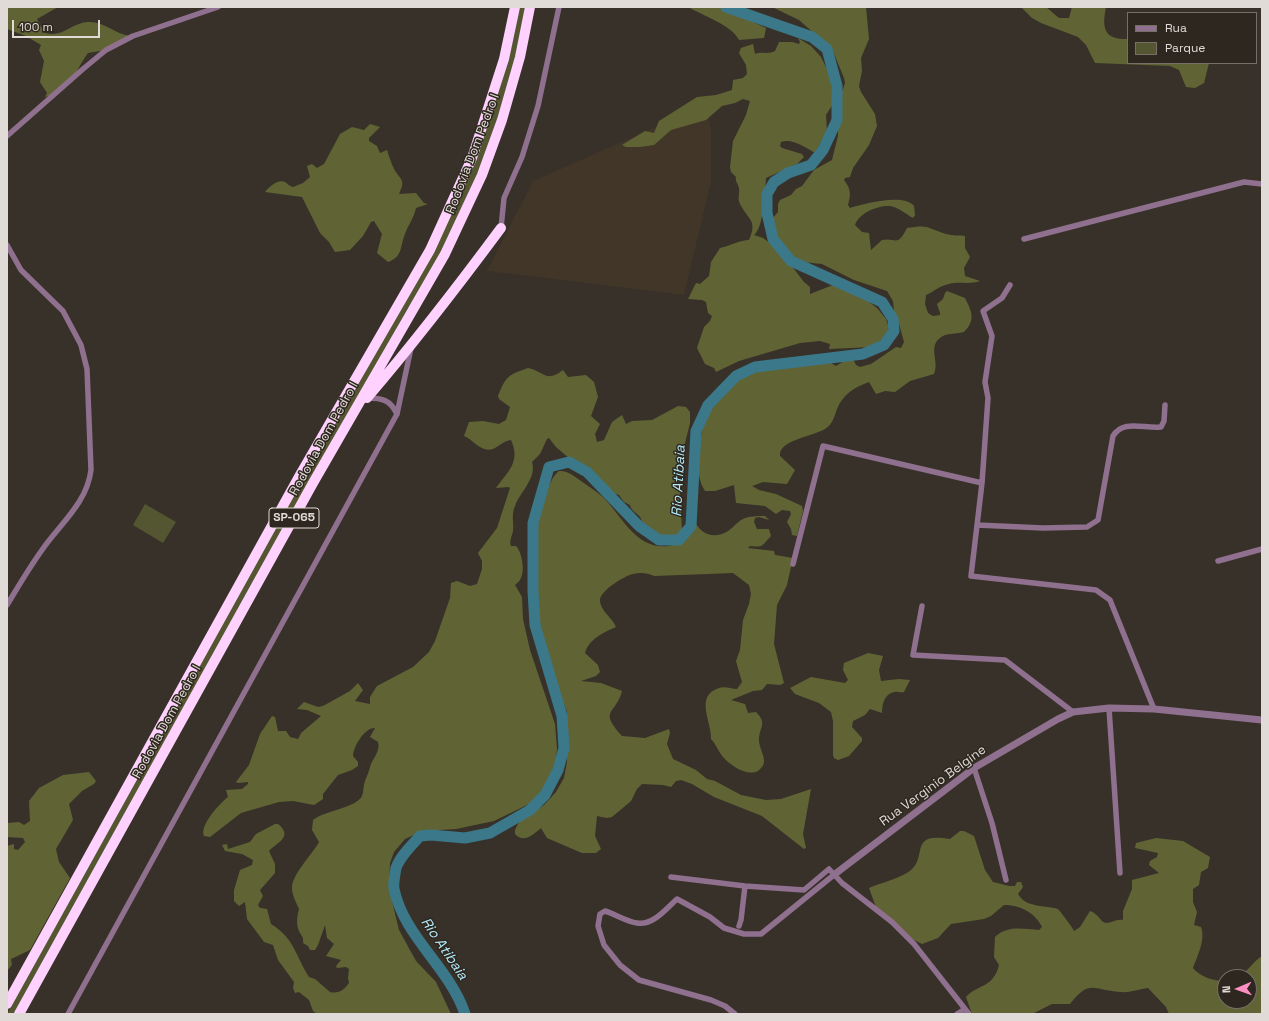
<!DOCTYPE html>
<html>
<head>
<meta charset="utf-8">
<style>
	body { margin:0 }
	#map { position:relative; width:1269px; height:1021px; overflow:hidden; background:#383129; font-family:"Space Grotesk",sans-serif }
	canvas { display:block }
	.frame { position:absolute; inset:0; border:8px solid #e0dbd6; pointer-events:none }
	.legend { position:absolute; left:1127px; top:12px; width:130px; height:52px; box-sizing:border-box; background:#2e271f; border:1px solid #756f68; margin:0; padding:5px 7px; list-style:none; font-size:12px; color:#e0dbd6 }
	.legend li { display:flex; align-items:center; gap:8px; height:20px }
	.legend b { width:20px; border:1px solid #756f68 }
	.north { position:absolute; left:1217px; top:969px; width:40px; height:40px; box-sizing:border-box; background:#2e271f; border:1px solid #756f68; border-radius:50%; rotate:268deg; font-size:11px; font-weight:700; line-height:16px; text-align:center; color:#e0dbd6 }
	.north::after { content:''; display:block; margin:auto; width:14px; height:18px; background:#fd8fc1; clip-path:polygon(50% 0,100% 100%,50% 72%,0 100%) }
	.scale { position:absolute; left:12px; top:20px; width:88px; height:18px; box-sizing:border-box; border:2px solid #e0dbd6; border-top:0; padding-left:5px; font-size:12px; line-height:14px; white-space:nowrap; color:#e0dbd6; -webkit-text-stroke:3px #2e271f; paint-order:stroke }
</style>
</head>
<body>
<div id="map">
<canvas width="1269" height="1021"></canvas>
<div class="frame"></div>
<ul class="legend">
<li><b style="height:5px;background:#8f708e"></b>Rua</li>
<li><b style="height:11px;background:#535630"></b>Parque</li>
</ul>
<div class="north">N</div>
<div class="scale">100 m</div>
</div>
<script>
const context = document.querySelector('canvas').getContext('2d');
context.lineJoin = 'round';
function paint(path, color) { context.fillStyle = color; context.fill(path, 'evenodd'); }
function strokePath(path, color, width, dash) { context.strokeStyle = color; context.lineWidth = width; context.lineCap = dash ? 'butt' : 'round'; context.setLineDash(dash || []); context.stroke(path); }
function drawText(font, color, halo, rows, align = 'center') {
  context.font = font + ' "Space Grotesk",sans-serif'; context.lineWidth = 3; context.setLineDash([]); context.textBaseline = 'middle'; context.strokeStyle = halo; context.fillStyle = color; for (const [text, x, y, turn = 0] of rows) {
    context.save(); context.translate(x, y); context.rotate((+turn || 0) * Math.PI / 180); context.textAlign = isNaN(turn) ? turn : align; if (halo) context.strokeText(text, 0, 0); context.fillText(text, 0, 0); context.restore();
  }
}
paint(new Path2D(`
	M 706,105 L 711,131 L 711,182 L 684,295 L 487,271 L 533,181 Z`), '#413628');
paint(new Path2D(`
	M 518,7 L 527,7 L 505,101 L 478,174 L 432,273 L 407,309 L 15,1014 L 7,1014 L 292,498 L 441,237 L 463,190 L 490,120 L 507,64 Z
	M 145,504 L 176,522 L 163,543 L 133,525 Z`), '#535630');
paint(new Path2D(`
	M 7,7 L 58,7 L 37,19 L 42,28 L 43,32 C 62,40 72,21 90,22 C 105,22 115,34 130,36 L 106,50 L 88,53 C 73,73 73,91 45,97 L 47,93 L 40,82 L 44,61 L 39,50 L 41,45 L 26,36 L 7,29 Z
	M 688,7 L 717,7 L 752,17 L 753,22 L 766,28 L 764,38 L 739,40 C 733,26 702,15 688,7 Z
	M 772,7 L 866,7 L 869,39 L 861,58 L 862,71 L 859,86 L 861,92 L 875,114 L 877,126 L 869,145 L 853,168 L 850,177 L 845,178 L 844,180 C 851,189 851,194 848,205 L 850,208 C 864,204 903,193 914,206 L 915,215 L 913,218 C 906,214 898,207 890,206 C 878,205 859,213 855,225 L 862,232 L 869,233 L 871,250 L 882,240 C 896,237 897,248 907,228 C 929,224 927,228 946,234 C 953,236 959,235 965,236 L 965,248 L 970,257 L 964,268 L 965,276 L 980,281 C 969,285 960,281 949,284 C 939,286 935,291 926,295 L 925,304 L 928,313 L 933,316 L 940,315 L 940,313 L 937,304 L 943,299 L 945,293 L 947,291 L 965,298 C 972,312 976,320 964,332 C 958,334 948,333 943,336 C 926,345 940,361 934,374 L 910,381 L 895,392 L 885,391 L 876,394 L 869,382 C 855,387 843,394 837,409 C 834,417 833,424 825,429 C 814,436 778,440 780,456 L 795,470 L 787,484 L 763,482 L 752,486 L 759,490 L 776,494 L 802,506 L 803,511 L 797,536 L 792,535 L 791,529 L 787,522 L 791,514 L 790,511 L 782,510 L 776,514 L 765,506 L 736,503 L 734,485 L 715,491 L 705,491 C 692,471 700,437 706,415 C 709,407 715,401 716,392 L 732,378 L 770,363 L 819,356 L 836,366 L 849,358 L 853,359 L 856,365 L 860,367 L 871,364 L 896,347 L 901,348 L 904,342 L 899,324 L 895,321 L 893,301 L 887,291 L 854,280 L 822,264 L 803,262 L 792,255 L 780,241 L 771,226 L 772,219 L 778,212 L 778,204 L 780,200 L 791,195 L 796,189 L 802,186 L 814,170 L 832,160 L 838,136 L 838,103 L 845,83 L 844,78 L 832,49 L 799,20 Z
	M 1021,7 L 1046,7 L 1059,18 L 1069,18 L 1072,7 L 1106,7 C 1102,27 1103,40 1128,39 L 1128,63 L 1209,63 L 1204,83 L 1195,88 L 1186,87 L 1179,70 L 1170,66 L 1095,63 L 1086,45 L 1078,37 L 1041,23 L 1032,18 Z
	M 798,38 L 811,46 L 821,57 L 831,77 L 833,104 L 826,115 L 827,131 L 815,153 C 805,147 792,138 781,142 L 780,146 L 782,148 L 802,154 L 804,157 L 797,164 L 766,178 C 765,191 764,227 754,235 L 763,238 L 771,244 L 794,269 L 804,282 L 810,287 L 810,294 L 833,285 L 851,288 L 877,308 L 886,319 L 889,328 L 885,337 L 872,347 L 829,349 L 830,344 L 820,341 L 800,343 L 739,361 L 716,372 L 714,368 L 705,364 L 697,348 L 704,327 L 710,321 L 712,316 L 708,313 L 706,302 L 702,300 L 688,299 L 696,283 L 700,284 L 709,276 L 711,262 L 720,248 C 730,246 740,240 749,240 C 758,220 748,220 740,204 C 737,198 740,194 739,188 C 738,183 735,182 736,177 L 731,172 L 730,167 L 733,141 L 746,115 L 750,101 L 743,99 L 735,103 L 722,106 L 706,120 L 671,130 L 654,145 L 640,147 L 626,147 L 622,145 L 645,131 L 654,133 L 659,121 L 697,97 L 716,95 L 732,90 L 733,80 L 743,78 L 747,74 L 746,65 L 739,53 L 741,48 L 753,44 L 755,54 C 762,51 768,55 775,51 L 779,42 L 792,42 L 799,44 L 800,42 Z
	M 370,124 L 380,127 L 369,138 L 369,141 L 377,146 L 380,153 L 387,150 C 389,156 391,163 394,169 C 401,181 406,179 399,194 L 416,193 L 424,203 L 428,204 L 416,208 C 414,218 408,225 405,234 C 400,246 403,257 388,262 L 377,253 L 382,234 L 374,221 L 371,222 L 363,236 L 350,250 L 335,252 L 329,242 L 320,233 L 302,197 L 265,192 C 269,187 278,179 285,182 C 288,184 289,186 293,187 L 303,183 L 310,177 L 307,166 L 312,164 L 317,168 L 324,164 L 340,134 L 352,127 L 364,130 Z
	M 528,368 C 545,372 546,383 563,370 L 568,377 L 586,375 L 594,382 L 598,397 L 591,416 L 600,424 L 595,434 L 597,442 L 604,440 L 612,422 L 622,415 L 626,424 L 632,421 L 652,420 L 678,406 L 686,407 L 690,412 L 690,423 L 683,451 L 678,459 L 677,472 L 680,492 L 682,531 C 672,541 657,540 647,531 C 643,528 643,521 640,517 C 636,512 631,511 630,505 L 624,502 L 619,495 L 607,491 L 587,467 L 570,459 L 556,447 L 549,438 L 547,439 L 540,454 L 532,462 C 537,478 520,492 515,506 C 511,514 514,523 513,531 C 512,536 509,541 511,546 L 516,546 C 522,552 525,570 521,578 C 520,581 517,583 515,585 L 522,597 L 523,619 L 530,650 L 555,724 L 557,749 L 556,759 L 552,771 L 542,791 L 531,803 L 494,821 L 456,829 L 423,831 L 405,839 L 394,852 L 390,863 L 389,889 L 399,930 L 416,961 L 436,982 L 451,1014 L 317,1014 L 313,1011 L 309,1000 L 299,992 L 295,993 L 293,988 L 294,982 L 278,960 L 273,945 L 264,942 L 247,919 L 245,902 L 239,906 L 234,901 L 234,890 L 240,870 L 252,865 L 253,860 L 242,854 L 225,851 L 222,845 L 227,844 L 228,849 L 250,842 L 256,834 L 275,824 L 278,824 C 294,837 276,843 269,851 L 275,864 L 275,873 L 260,890 L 263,896 L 258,905 L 260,908 L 267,909 L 271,924 C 295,939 295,955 309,977 L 315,979 L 330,992 C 339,994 344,990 349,983 L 348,978 L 349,969 L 346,967 L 337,968 L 336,966 L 341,960 L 326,956 L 334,944 L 327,938 L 325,925 L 318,945 L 315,950 L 310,950 L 308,946 L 303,943 C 304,936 301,936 299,931 C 296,925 297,916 299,909 C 296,902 292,895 292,888 C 292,874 312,855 319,842 L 312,830 L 313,820 C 326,810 356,808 362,796 C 364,791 363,786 365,781 C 367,776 368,774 370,767 C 372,759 381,751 378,742 L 370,737 L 375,728 C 365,727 353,747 353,756 L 358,762 L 358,766 L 352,770 L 338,775 L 323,794 L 323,799 L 314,805 L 293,801 L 279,802 L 241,813 L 210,837 L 204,836 C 199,826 220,803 228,797 L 226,790 L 242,789 L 248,784 L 248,782 L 238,783 L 236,782 L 249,765 L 260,734 L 272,716 L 275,717 L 278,731 L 286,731 L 290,737 L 298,739 L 301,733 L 321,716 L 307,710 L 297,709 L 304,702 L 318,707 L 323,706 L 350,691 L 358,683 L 363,690 L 355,701 L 370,704 L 370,697 L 377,686 L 413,667 L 429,652 L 435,641 L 450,598 L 451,583 L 457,581 L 470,586 L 477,584 L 482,569 L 482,561 L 478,553 L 497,528 L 510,488 L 508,487 L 496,488 C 508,471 521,462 511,440 C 501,442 500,446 493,449 C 481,453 474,440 464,436 L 469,422 L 483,421 L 499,424 L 506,420 L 510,407 L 499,399 L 498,396 C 506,376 508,375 528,368 Z
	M 559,471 C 567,470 574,476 581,481 C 588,486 596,491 603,497 C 622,516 636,550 668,546 C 684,544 688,534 694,520 C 700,534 714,540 728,531 C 733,528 737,522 743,519 C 749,516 758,516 765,516 L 769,520 L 759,517 L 755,518 L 754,522 L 757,529 L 769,529 L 771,536 C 760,548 763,547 750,546 L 748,548 L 774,551 L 775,555 L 793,558 L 787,585 L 777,605 L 774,644 L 784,683 L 780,685 L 767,684 L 762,690 L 753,691 L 731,700 L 745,704 L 748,713 L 756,712 C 768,724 759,727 759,740 C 759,747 764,754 764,761 C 764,766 761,768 758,771 C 747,777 730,765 723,757 C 718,751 716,744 711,739 C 712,722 694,696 719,688 C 725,686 731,689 737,689 L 742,682 L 736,661 L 740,650 L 743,620 L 749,604 L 751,594 L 749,585 L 733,573 L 654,576 C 648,573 640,572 633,574 C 624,576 600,591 600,600 C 600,611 613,618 616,627 C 604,632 589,639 585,653 L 598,665 L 600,672 L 596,676 L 581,681 L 601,683 L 622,691 C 616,715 598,709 622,736 L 645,738 L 669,729 L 670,733 L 667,744 L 673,759 L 696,770 L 707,779 L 715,781 L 741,795 L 766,800 L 781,799 L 811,789 L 803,834 L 806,848 L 804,849 L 762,816 L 714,797 L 692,784 L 681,780 L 676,781 L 671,787 L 663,785 L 642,784 L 637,789 L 631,801 L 612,817 L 607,818 L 597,816 L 595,836 L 601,849 L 596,853 L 582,853 L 547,838 L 541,828 C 534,834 524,844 515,834 L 515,830 L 519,822 L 544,805 L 556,792 L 564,778 L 567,762 L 567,712 L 543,651 L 532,595 L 532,514 C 535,506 540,502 544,495 C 550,487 551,477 559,471 Z
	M 868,653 L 883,656 L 879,670 L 881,681 L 899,679 L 910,680 L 904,692 C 900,693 897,691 894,692 C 884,694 882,705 882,713 L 870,709 L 865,715 L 853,721 L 852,727 L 862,738 L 862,741 L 849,756 L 838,760 L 834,758 L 833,755 L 833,721 L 831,712 L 819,703 L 795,694 L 790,688 L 811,677 L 845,683 L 848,680 L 843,670 L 844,663 Z
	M 89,772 L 96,781 L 94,784 L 82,791 L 69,804 L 73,820 L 56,849 L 59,862 L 70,878 L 30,950 L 11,959 L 12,965 L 7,971 L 7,846 L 14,844 L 14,849 L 18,850 L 25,842 L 23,838 L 7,837 L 7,823 L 19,822 L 24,825 L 30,821 L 29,801 L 39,788 L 63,775 Z
	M 960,831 L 964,831 L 974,836 L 985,870 L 993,882 L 1009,886 L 1015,886 L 1017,882 L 1021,882 L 1023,887 L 1018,894 C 1026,908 1044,905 1058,909 C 1060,911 1073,928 1074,931 L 1080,927 L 1090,911 C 1099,914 1100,922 1106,923 C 1112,923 1116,919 1123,920 L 1123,911 L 1132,889 L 1132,880 L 1159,873 L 1149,865 L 1150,861 L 1157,857 L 1158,853 L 1135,848 L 1136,843 L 1156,838 L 1183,841 L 1210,857 L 1208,868 L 1201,872 L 1199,885 L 1193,889 L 1193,902 L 1197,912 L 1194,925 L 1201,927 C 1206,939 1197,957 1193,968 C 1200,977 1214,981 1225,981 L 1225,1001 L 1249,1001 L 1249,977 L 1236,977 C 1248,973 1252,962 1262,956 L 1262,1014 L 1169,1014 L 1166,1007 L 1148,988 C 1139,989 1129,993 1120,992 C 1092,990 1090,979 1070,1004 L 1052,1004 L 1032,1014 L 972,1014 L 966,997 C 977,984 993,989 999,965 L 994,957 L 995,937 C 1007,925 1024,929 1039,930 L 1042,927 C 1035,912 1019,905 1004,905 L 991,916 L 984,919 L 951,924 L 938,938 L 922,944 L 912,939 L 877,910 L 869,888 C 881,883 904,877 912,869 C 927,855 909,832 950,839 Z`), '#606435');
strokePath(new Path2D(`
	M 465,1014 C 450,968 404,937 394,889 C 393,884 395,874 396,868 C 400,856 412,845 420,836 L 431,835 L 465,838 L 490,833 L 530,810 L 545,795 L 558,770 L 564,748 L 562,716 L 535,625 L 533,591 L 533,523 L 549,467 L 569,462 L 587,472 L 639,526 L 659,540 L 679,540 L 691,526 L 696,431 L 708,405 L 736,376 L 755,367 L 863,354 L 884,345 L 894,331 L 893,319 L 882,302 L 791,261 L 773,239 L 767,213 L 767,194 L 774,182 L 788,173 L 811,165 L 823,150 L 837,120 L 837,86 L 827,49 L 812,37 L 726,7`), '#3b7889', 11);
strokePath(new Path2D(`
	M 7,136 L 83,69 L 106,50 L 133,36 L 218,7
	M 501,228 L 504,198 L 522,157 L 538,106 L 559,7
	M 1024,239 L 1244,182 L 1262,184
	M 7,245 L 21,270 L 63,311 L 81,345 L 87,369 L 91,470 C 87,503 60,524 42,550 C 29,568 18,587 7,605
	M 1010,285 L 1002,298 L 983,311 L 992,336 L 985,382 L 988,398 L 982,483 L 971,576 L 1096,590 L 1110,600 L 1154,709
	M 367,398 C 383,398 390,400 397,414
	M 977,525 L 1043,528 L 1087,527 L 1098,520 L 1113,436 C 1123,419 1144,429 1161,427 L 1164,421 L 1165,405
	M 1218,561 L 1262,549
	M 793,564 L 823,446 L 982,483
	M 922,606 L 913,655 L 1005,660 L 1073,712
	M 1109,708 L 1120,873
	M 974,768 L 992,823 L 1006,880
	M 671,877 L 745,886 L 804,890 L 829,869 L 842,883 L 892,922 L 914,944 L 969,1014
	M 739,926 L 741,920 L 745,886
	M 68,1014 L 397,414 L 411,348
	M 735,1014 L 725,1006 L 711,1000 L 639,980 L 620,965 L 604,945 L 598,926 L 600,914 L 605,911 C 615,914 627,922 637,923 C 653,926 667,908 677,899 L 710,917 L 724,928 L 744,934 L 761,934 L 835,874
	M 957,1014 L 965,1009`), '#8f708e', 5.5);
strokePath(new Path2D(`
	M 835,874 L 974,768 L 1058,719 L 1073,712 L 1109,708 L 1154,709 L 1262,720`), '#8f708e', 7);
strokePath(new Path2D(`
	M 367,398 C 414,343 458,286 501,228
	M 7,1004 L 300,475 L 430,250 L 472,158 L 504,59 L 515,7
	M 19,1014 L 313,483 L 445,254 L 482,175 L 502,120 L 520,57 L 530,7`), '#ffd1fe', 10);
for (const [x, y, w] of [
	[294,518,50]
]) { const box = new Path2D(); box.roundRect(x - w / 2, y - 10, w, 20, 3); context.fillStyle = '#2e271f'; context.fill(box); strokePath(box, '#e0dbd6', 1); }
drawText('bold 12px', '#e0dbd6', null, [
	["SP-065",294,518]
]);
drawText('13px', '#e0dbd6', '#2e271f', [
	["Rodovia Dom Pedro I",473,154,-69],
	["Rodovia Dom Pedro I",324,439,-61],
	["Rodovia Dom Pedro I",167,722,-61],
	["Rua Verginio Belgine",933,786,-36]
]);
drawText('italic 14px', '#b3e9f8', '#2e271f', [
	["Rio Atibaia",679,481,-87],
	["Rio Atibaia",444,949,56]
]);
</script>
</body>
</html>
